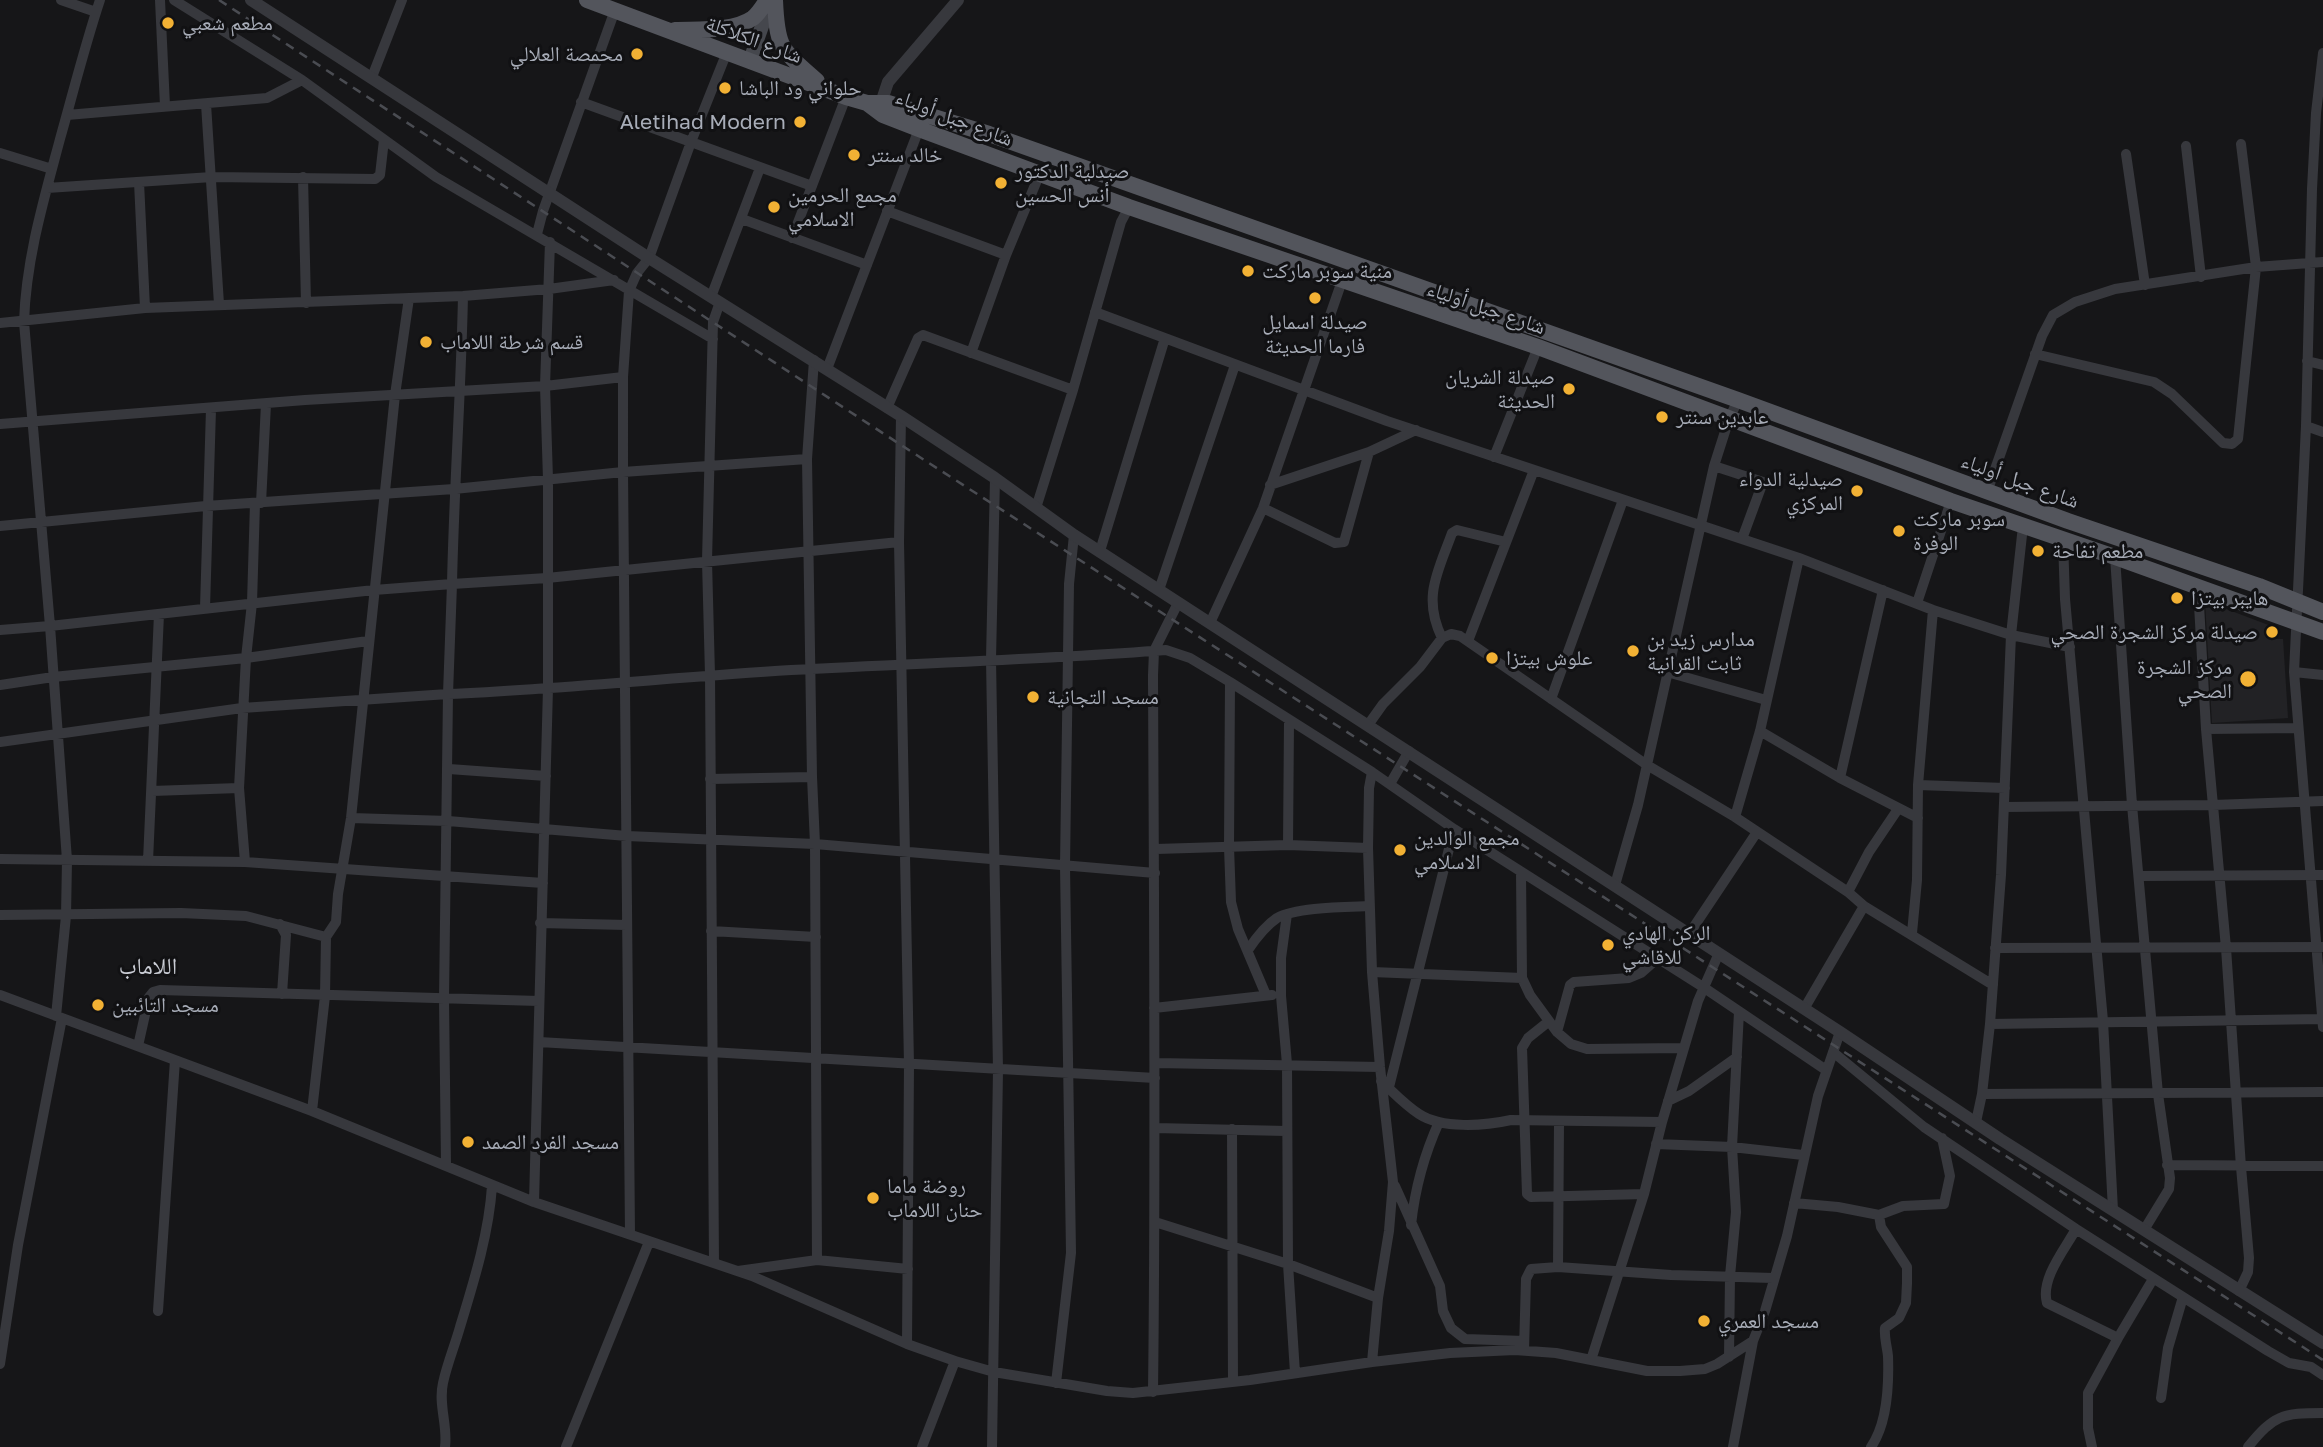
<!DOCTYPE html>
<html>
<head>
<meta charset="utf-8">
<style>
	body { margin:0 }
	canvas { display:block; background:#161618 }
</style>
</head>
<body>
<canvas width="2323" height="1447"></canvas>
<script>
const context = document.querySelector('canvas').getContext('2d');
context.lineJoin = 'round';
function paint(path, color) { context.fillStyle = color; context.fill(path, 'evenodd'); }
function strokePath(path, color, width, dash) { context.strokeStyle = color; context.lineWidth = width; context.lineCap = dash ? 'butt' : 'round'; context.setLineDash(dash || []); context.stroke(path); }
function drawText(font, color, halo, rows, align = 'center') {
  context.font = font + ' "Golos Text","Noto Naskh Arabic",sans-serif'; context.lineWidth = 6; context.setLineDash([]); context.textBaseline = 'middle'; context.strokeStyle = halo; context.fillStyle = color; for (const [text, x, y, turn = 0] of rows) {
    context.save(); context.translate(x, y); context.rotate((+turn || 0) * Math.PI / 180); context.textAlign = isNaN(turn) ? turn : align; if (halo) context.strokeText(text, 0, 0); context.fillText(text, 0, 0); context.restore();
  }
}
paint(new Path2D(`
	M 2205,601 L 2271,626 L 2272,639 L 2283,639 L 2288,718 L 2212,723 Z`), '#222225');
strokePath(new Path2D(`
	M 61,0 L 96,12
	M 100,0 C 85,45 73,93 60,139 C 44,199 26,259 24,322 L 50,626 L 374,590 L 452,584 L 448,694 C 563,689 677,677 791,670 C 916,663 1041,660 1166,650 L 1190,658 L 1230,682 L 1372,772 L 1454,829 L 1703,987 L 1826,1070
	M 160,0 L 165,106
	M 174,0 L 302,80 L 436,177 L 713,339
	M 2323,53 L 2316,113 L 2312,189 L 2306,426 L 2294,672 L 2323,1027
	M 372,77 L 402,0
	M 581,102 L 812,186
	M 206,104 L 219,304
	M 67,115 L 267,98 L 302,80
	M 2186,146 L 2201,277
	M 0,153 L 52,169
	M 2126,154 L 2145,285
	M 303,177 L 306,303
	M 139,182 L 145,308
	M 47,188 L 212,177 L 375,179 L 380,175 L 384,140
	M 887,211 L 1006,255
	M 742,219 L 867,265
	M 537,234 L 543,211 L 615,10
	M 792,238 L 846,97
	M 463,296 C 461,392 454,488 452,584 L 547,578 L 899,542
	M 711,297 L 760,168
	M 1095,312 L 1387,421 L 1799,558 L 1933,610 L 2011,635 L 2070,647
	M 0,323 L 145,308 L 463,296 L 549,289 L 614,280
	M 971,353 L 1006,255 L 1040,173
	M 2035,354 L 2154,382 L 2172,394 L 2223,443 L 2232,444 L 2238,439 L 2256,267 L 2241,144
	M 814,360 L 807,459 L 812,777 L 815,844 L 817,1260
	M 2307,361 L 2323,365
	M 827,369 L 919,129
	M 887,408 L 918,338 L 923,335 L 1073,390
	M 901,416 L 899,542 L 909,1064 L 907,1344
	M 0,424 L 305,400 L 545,386 L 623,377
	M 2306,426 L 2323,432
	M 1494,457 L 1538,347
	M 1714,466 L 1763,482 L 1742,539
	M 1270,485 L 1369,452 L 1416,430
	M 1987,492 L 2042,336 L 2053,315 L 2075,302 L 2115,289 L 2256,267 L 2323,262
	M 261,503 L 266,404
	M 1036,508 L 1073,390 L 1121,222 L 1129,207
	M 1263,508 L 1335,543 L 1344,542 L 1369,452
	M 0,526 L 206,506 L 454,489 L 623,472 L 807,459
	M 2063,540 L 2065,599 L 2103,1021 L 2113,1210
	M 1100,551 L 1165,338
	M 2115,557 L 2132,805 L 2158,1094 L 2170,1178 L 2169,1189 L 2144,1230
	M 2198,587 L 2206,729 L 2226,948 L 2241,1167 L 2249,1258 L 2248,1272 L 2239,1291
	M 1159,590 L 1235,365
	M 1917,603 L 1951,501
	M 205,608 L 211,409
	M 1210,623 L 1263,508 L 1342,281
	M 0,630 L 50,626 L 67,860 L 66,916 L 56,1016
	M 1442,638 C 1422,597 1438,572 1452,533 L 1457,530 L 1506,542
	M 1468,641 L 1534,470
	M 1667,672 L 1766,700
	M 2294,672 L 2323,675
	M 1230,682 L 1229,847 L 1231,902 L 1238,929 L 1266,995
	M 0,685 L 53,677 L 246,658 L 368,641
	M 1551,699 L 1623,500
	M 1368,725 L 1383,704 L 1420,667 L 1442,638 L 1451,634 L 1460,636 L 1647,765 L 1735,817 L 1848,892 L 1864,906 L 1993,985
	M 2206,729 L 2298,728
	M 1760,731 L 1840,778 L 1918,818
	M 0,742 L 242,708 L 448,694 L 444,999 L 446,1165
	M 449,769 L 546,776
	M 1372,772 L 1369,788 L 1368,848 L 1372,972 L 1380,1067 L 1393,1182 L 1389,1231 L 1378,1298 L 1372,1362
	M 1840,778 L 1883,590
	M 710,779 L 812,777
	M 1390,784 L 1409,751
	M 1918,785 L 2005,788
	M 152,791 L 239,788
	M 2004,807 L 2213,805 L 2323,801
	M 1735,817 L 1760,731 L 1799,558
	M 351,818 L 448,821 L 627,836 L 815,844 L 1155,873
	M 1288,845 L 1289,721
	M 1156,849 L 1288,845 L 1368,848
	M 0,859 L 245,862 L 543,883
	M 148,861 L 159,614
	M 245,862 L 239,788 L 246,658 L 252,603 L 255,503
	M 1521,872 L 1522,978 L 1530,995 L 1557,1032 L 1571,1044 L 1587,1049 L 1683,1048
	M 2139,876 L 2323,875
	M 1615,885 L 1638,805 L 1714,466 L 1729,419 L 1738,400
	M 1848,892 L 1869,852 L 1898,809
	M 1287,914 L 1281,958 L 1281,996 L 1287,1064 L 1288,1264 L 1295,1373
	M 0,915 L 181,913 L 246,916 L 326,937
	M 540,923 L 627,925
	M 280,924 L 286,935 L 282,994
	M 711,931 L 816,937
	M 1912,933 L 1917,880 L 1918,785 L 1933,610
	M 1689,934 L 1757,832
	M 1995,948 L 2322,947
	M 1248,950 C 1256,938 1265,926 1277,918 C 1296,907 1346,907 1369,906
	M 1372,972 L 1522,978
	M 0,995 L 312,1111 L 534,1202 L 752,1276 L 907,1344 L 955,1361 L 994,1372 L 1107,1391 L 1133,1393 L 1250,1380 L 1372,1362 L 1450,1353 L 1515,1350 L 1556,1353 L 1647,1371 L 1680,1371 L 1705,1369 L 1717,1364 L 1753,1341
	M 1154,1008 L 1272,995
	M 1804,1009 L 1864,906
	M 1548,1022 L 1528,1038 L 1522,1048 L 1527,1194 L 1531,1197 L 1644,1194
	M 1990,1024 L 2323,1019
	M 1557,1032 L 1570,985 L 1574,982 L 1629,978 L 1641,973 L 1658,958
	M 539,1042 L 1155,1078
	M 138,1046 L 149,997 L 153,992 L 160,990 L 539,1001
	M 1833,1052 L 1924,1127 L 2076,1229 L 2268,1351 L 2289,1363 L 2311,1367 L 2323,1375
	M 1156,1063 L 1380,1067
	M 1381,1081 C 1393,1092 1405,1105 1419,1114 C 1442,1129 1484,1126 1511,1120 L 1662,1122
	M 1389,1087 L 1454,829
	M 1982,1094 L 2323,1092
	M 1668,1101 L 1689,1091 L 1737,1057
	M 312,1111 L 325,996 L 326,937 L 336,922 L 338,894 L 351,818 L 395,395 L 409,298
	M 1976,1122 L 1982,1094 L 1990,1024 L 2001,875 L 2011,635 L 2023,526
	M 1155,1128 L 1286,1131
	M 1232,1129 L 1233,1382
	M 1656,1144 L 1732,1147 L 1803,1155
	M 2167,1165 L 2323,1166
	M 1395,1186 L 1440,1286 L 1443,1311 L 1451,1328 L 1465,1339 L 1524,1341
	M 534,1202 L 548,688 L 548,479 L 545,386 L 550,242
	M 1794,1203 L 1838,1207 L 1879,1215
	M 1155,1222 L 1288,1264 L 1378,1298
	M 1411,1225 C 1415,1188 1424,1155 1439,1122
	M 2076,1229 C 2065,1249 2040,1279 2047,1303 L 2118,1338
	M 630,1234 L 623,472 L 623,377 L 629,291 L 637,273 L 649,258 L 691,142 L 727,52
	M 714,1263 L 710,675 L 707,561 L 713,322 L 720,302
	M 1558,1267 L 1559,1123
	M 738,1271 L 817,1260 L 908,1269
	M 158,1311 L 175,1060
	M 1524,1350 L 1526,1279 L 1531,1269 L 1558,1267 L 1671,1275 L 1773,1278
	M 1729,1357 L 1730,1276 L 1736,1212 L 1732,1147 L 1739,1012
	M 1591,1360 L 1644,1194 L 1662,1122 L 1698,1001 L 1719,953
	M 0,1364 L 18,1245 L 62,1018
	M 1056,1383 L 1071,1253 L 1065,866 L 1069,584 L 1074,535
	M 1153,1392 C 1156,1153 1154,914 1153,675 L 1154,651 L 1178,603
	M 2161,1398 L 2168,1348 L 2183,1297
	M 445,1447 C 448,1425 438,1405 443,1383 C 447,1364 455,1345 460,1327 C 474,1281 489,1233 492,1186
	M 566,1447 L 649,1242
	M 922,1447 L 955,1361
	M 992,1447 L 998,1070 L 991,659 L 995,478
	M 1733,1447 L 1753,1341 L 1765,1311 L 1787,1236 L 1818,1096 L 1840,1032
	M 1871,1447 C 1887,1424 1889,1384 1888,1356 C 1887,1346 1884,1338 1885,1328 L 1899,1318 L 1906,1303 L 1907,1283 L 1907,1267 L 1881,1227 L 1879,1215 L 1903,1206 L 1944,1204 L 1950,1176 L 1942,1138
	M 2092,1447 L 2088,1428 L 2088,1393 L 2118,1338 L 2153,1279
	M 2248,1447 C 2274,1415 2282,1413 2323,1413`), '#37383d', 10);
strokePath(new Path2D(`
	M 251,0 L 649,258 L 901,416 L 995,478 L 1074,535 L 1840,1032 L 2000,1139 L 2323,1343
	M 879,109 L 888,82 L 958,0`), '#37383d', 12);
strokePath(new Path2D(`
	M 750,60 L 771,1`), '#45474d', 14);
strokePath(new Path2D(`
	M 587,0 L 846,97 L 867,103 L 888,103 L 989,134 L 1738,400 L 2068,521 L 2259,586 L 2323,612
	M 775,0 C 777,49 781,49 817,81
	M 675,30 C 698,29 733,32 753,18 C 759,13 763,6 767,0
	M 867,103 L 883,115 L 919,129 L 1129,207 L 1538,347 L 1951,501 L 2115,557 L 2323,632`), '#53555c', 16);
strokePath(new Path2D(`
	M 219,0 L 901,445 L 2323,1360`), '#4a4c52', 2.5, [9, 7]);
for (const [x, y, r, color] of [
	[168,23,7,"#f2b134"],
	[637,54,7,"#f2b134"],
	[725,88,7,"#f2b134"],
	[800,122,7,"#f2b134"],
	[854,155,7,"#f2b134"],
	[1001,183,7,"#f2b134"],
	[774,207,7,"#f2b134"],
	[1248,271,7,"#f2b134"],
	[1315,298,7,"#f2b134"],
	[426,342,7,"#f2b134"],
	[1569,389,7,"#f2b134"],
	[1662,417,7,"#f2b134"],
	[1857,491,7,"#f2b134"],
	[1899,531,7,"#f2b134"],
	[2038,551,7,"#f2b134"],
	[2177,598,7,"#f2b134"],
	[2272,632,7,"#f2b134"],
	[1633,651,7,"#f2b134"],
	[1492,658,7,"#f2b134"],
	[2248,679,9,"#f2b134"],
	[1033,697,7,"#f2b134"],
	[1400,850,7,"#f2b134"],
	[1608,945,7,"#f2b134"],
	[98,1005,7,"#f2b134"],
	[468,1142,7,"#f2b134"],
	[873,1198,7,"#f2b134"],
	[1704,1321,7,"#f2b134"]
]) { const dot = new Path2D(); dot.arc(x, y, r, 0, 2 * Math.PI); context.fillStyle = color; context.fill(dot); strokePath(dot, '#111113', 2.5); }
drawText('21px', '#a8adb8', '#111113', [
	["مطعم شعبي",182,23],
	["محمصة العلالي",623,54,"right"],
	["حلواني ود الباشا",739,88],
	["Aletihad Modern",786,122,"right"],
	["خالد سنتر",868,155],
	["صيدلية الدكتور",1015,171],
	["أنس الحسين",1015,195],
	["مجمع الحرمين",788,195],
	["الاسلامي",788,219],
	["منية سوبر ماركت",1262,271],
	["صيدلة اسمايل",1315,322,"center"],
	["فارما الحديثة",1315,346,"center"],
	["قسم شرطة اللاماب",440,342],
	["صيدلة الشريان",1555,377,"right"],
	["الحديثة",1555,401,"right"],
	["عابدين سنتر",1676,417],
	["صيدلية الدواء",1843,479,"right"],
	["المركزي",1843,503,"right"],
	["سوبر ماركت",1913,519],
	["الوفرة",1913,543],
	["مطعم تفاحة",2052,551],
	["هايبر بيتزا",2191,598],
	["صيدلة مركز الشجرة الصحي",2258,632,"right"],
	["مدارس زيد بن",1647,639],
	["ثابت القرانية",1647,663],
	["علوش بيتزا",1506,658],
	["مركز الشجرة",2232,667,"right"],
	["الصحي",2232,691,"right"],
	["مسجد التجانية",1047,697],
	["مجمع الوالدين",1414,838],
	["الاسلامي",1414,862],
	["الركن الهادي",1622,933],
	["للاقاشي",1622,957],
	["مسجد التائبين",112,1005],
	["مسجد الفرد الصمد",482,1142],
	["روضة ماما",887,1186],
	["حنان اللاماب",887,1210],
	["مسجد العمري",1718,1321]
], 'left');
drawText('21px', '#a8adb8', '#111113', [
	["شارع الكلاكلة",754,40,20],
	["شارع جبل أولياء",954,118,21],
	["شارع جبل أولياء",1486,308,19],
	["شارع جبل أولياء",2020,481,20]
]);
drawText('23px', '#c9ccd4', '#111113', [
	["اللاماب",148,967]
]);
</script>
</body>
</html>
